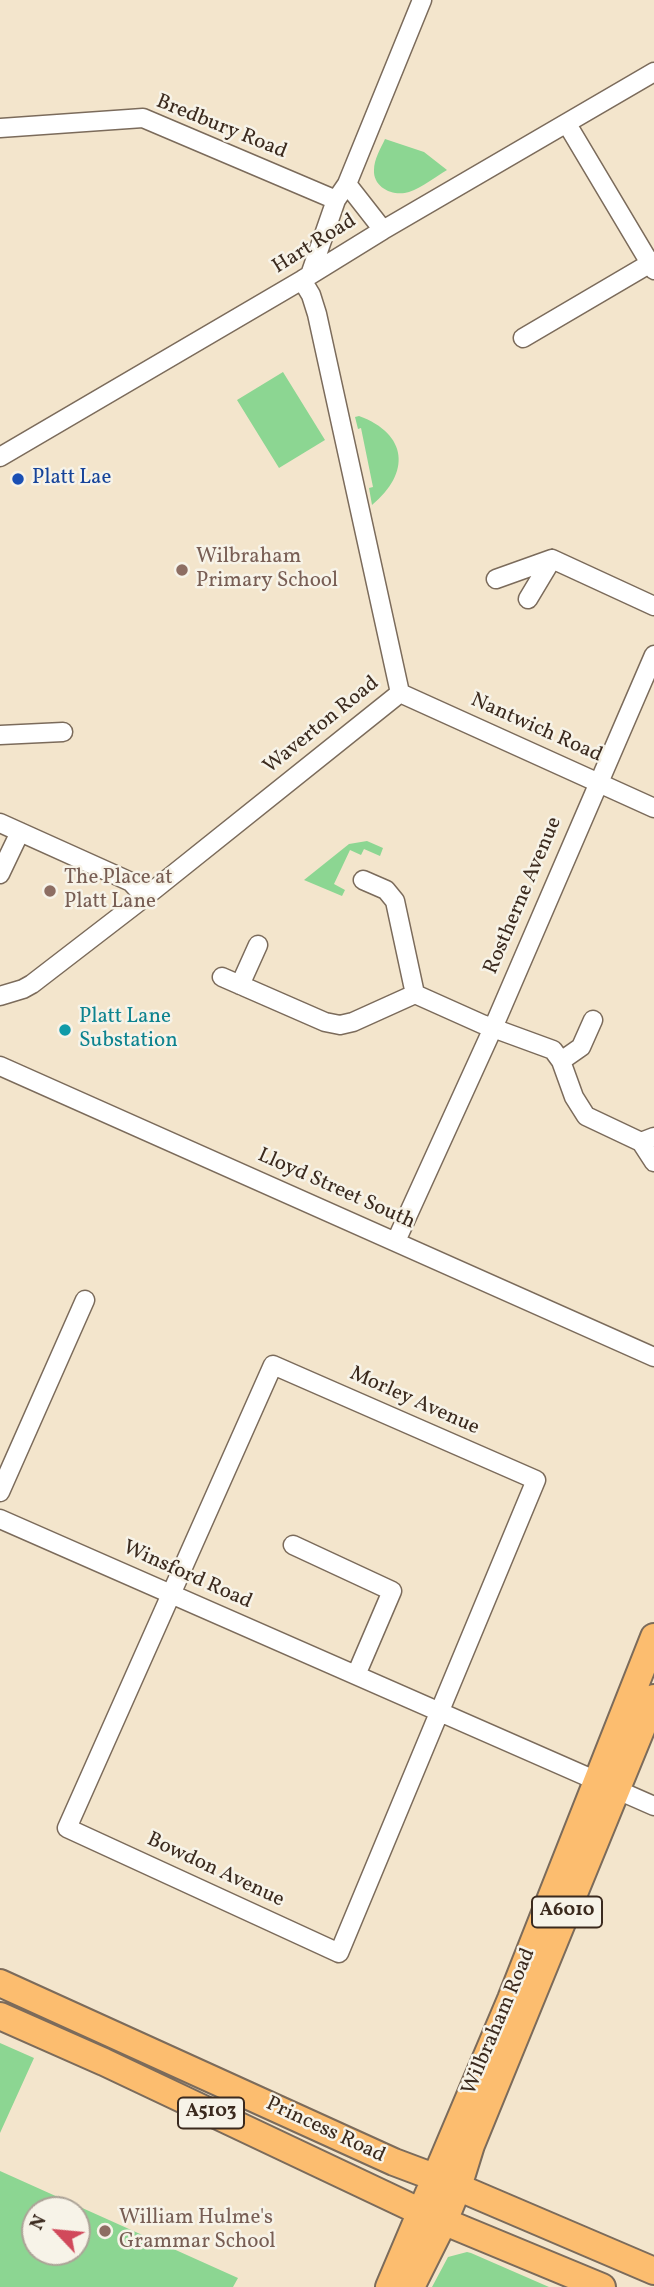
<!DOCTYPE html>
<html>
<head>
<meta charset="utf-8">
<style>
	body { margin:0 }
	#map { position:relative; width:654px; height:2287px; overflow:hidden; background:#f3e5cc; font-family:Vollkorn,serif }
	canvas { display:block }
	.north { position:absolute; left:21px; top:2196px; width:70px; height:70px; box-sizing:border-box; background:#f7f3e8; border:2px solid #aca397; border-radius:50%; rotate:296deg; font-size:19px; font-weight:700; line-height:28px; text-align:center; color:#3b2a1e }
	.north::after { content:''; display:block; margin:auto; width:24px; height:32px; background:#d1495b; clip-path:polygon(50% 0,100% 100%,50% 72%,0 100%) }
</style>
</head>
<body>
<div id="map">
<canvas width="654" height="2287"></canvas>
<div class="north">N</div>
</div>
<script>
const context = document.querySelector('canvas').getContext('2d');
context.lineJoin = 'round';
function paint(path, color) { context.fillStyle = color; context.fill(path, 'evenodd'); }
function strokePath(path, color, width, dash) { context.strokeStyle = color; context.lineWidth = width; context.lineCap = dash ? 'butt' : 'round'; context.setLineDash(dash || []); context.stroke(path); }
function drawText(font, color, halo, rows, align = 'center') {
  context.font = font + ' Vollkorn,serif'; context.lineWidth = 5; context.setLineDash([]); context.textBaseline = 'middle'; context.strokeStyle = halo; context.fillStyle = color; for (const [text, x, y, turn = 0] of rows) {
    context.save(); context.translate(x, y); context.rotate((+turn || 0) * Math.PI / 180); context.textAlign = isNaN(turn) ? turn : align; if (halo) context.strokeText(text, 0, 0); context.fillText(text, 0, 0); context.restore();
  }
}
paint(new Path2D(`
	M 385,139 L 424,152 L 447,170 C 435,177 423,187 409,192 C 394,197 373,188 374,170 C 374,159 381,148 385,139 Z
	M 283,372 L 325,440 L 279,468 L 237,400 Z
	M 359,416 C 408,434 411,473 372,505 L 369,488 L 373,487 L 361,428 L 358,429 L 355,417 Z
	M 367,841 L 383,848 L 380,856 L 364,849 L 361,855 L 350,850 L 334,884 L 345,890 L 342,896 L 304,880 L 349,844 Z
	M 0,2043 L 34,2058 L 0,2133 Z
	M 0,2171 L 238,2278 L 233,2287 L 0,2287 ZM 35,2210 L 77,2210 L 77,2252 L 35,2252 Z
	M 467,2252 L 471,2253 L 549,2287 L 432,2287 L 448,2257 Z`), '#8cd692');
const minor = new Path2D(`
	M 567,124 L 654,270
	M 0,128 L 143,118 L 336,200
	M 347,184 L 383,230
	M 310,275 L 336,200 L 347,184 L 422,0
	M 302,280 L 311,295 L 317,314 L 400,693
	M 523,338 L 654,261
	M 0,457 L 302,280 L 383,230 L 654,72
	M 552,559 L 654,606
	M 496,579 L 552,559
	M 528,599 L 552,559
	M 400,693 L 654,808
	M 0,735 L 63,732
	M 0,823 L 131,882 L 145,897
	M 0,874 L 20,832
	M 363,880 L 386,890 L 395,901 L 415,994 L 482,1024 L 553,1050 L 561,1061 L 574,1097 L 586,1116 L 641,1142
	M 222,977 L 325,1022 L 340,1025 L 353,1022 L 415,994
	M 240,985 L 258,945
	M 0,996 L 23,989 L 32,984 L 145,897 L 400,693
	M 561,1061 L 581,1047 L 593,1020
	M 0,1066 L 654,1357
	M 654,1137 L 641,1142 L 654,1162
	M 396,1241 L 493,1028 L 654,655
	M 273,1365 L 536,1480 L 339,1953 L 67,1828 Z
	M 0,1492 L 85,1300
	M 0,1519 L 654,1806
	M 293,1545 L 392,1591 L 356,1675`);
const highway = new Path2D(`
	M 0,1983 L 394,2162 L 434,2177 L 654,2271
	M 0,2016 L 104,2062 L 421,2212 L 602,2287
	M 389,2287 L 511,1999 L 654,1637
	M 411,2287 L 444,2221 L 458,2187 L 471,2145 L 654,1698`);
strokePath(minor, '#7b6b5b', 21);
strokePath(highway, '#7b6b5b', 30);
strokePath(minor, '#fff', 18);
strokePath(highway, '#fcbd6f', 26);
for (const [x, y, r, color] of [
	[18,479,7,"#1a4fb4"],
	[182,570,7,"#8d6e63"],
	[50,891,7,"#8d6e63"],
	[65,1030,7,"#0f9aa8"],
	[105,2231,7,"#8d6e63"]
]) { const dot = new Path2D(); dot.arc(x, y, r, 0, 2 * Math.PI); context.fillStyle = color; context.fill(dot); strokePath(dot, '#f7f3e8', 2.5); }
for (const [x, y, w] of [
	[567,1912,70],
	[211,2113,66]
]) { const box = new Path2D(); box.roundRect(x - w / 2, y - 15.5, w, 31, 5); context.fillStyle = '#f7f3e8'; context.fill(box); strokePath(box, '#3b2a1e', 2); }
drawText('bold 19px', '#3b2a1e', null, [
	["A6010",567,1912],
	["A5103",211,2113]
]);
drawText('21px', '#3b2a1e', '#f7f3e8', [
	["Bredbury Road",221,128,22],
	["Hart Road",315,245,-32],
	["Waverton Road",322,726,-39],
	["Nantwich Road",536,729,24],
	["Rostherne Avenue",524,896,-67],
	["Lloyd Street South",336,1190,24],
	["Morley Avenue",414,1402,24],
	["Winsford Road",187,1576,24],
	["Bowdon Avenue",215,1871,25],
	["Wilbraham Road",500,2022,-67],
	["Princess Road",325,2131,25]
]);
drawText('21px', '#164399', '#f7f3e8', [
	["Platt Lae",32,479]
], 'left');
drawText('21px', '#785e54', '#f7f3e8', [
	["Wilbraham",196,558],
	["Primary School",196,582],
	["The Place at",64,879],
	["Platt Lane",64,903],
	["William Hulme's",119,2219],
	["Grammar School",119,2243]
], 'left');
drawText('21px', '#0d838f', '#f7f3e8', [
	["Platt Lane",79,1018],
	["Substation",79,1042]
], 'left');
</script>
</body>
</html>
